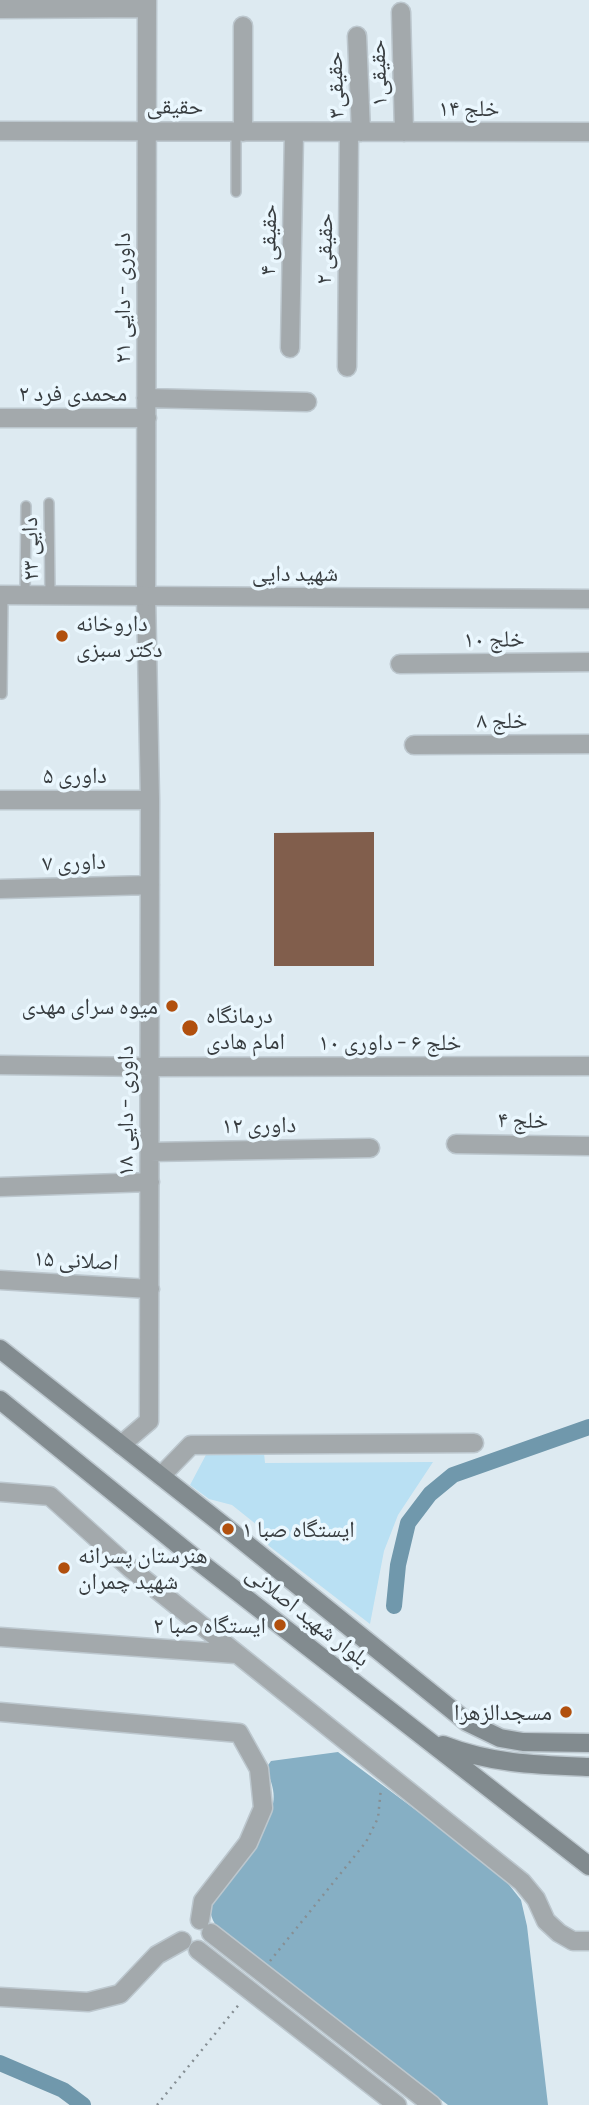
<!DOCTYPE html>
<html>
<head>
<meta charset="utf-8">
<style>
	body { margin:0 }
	canvas { display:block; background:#ddeaf1 }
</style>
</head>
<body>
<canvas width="589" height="2105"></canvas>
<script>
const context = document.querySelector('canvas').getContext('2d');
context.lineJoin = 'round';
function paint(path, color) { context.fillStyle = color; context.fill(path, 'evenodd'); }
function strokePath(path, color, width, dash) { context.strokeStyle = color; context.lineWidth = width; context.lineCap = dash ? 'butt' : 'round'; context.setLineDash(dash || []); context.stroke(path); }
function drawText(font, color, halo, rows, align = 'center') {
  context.font = font + ' Barlow,"Noto Naskh Arabic",sans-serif'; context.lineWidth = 7; context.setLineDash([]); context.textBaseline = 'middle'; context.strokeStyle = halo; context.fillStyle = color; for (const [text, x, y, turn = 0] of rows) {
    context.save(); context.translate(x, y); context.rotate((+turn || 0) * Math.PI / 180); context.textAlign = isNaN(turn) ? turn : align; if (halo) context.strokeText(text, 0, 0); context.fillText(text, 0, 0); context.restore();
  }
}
paint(new Path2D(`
	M 208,1451 L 264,1453 L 265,1463 L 433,1462 L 398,1515 L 384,1551 L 370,1624 L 269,1546 L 257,1525 L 232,1505 L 209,1499 L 190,1485 Z`), '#b9e0f3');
paint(new Path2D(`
	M 338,1752 L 499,1872 L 521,1900 L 527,1926 L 548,2105 L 448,2105 L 235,1944 C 230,1939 223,1934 219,1929 C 192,1897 236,1871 254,1849 C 259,1844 261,1837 264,1830 C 275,1803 278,1797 266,1768 L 271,1761 Z`), '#86afc4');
strokePath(new Path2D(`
	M 394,1606 L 398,1565 L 408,1523 L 430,1494 L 453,1475 L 589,1427
	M 0,2063 L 63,2090 L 83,2105`), '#7098ac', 16);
paint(new Path2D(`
	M 374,832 L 374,966 L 274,966 L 274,833 Z`), '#815e4c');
const service = new Path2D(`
	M 236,132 L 236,192
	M 49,503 L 50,595
	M 25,595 L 26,506
	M 2,694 L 3,595`);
const minor = new Path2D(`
	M 0,9 L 147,8
	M 401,12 L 404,132
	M 357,36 L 361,132
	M 0,131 L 589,132
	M 243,132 L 243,26
	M 290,348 L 294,132
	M 347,367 L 349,132
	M 146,398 L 307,402
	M 0,418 L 147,418
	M 400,664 L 589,662
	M 414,745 L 589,744
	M 0,800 L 150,800
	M 0,889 L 150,885
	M 0,1065 L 150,1067 L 589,1066
	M 456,1144 L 589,1146
	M 150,1152 L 370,1148
	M 0,1187 L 150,1182
	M 0,1280 L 150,1289
	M 121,1445 L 149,1421 L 150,800 L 146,596 L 147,0
	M 161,1476 L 191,1445 L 474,1443
	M 0,1492 L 50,1496 L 130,1568 L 522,1882 L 536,1899 L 546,1921 L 559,1933 L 573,1941 L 589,1941
	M 0,1637 L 236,1654
	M 0,1712 L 239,1733 L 259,1769 L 263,1808 L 248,1843 L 203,1901 L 200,1920
	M 211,1933 L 432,2105
	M 198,1950 L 397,2105
	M 0,1997 L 88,2002 L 120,1994 L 157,1955 L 182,1941`);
const tertiary = new Path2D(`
	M 0,595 L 589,599`);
const secondary = new Path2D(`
	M 0,1349 L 228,1529 L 467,1722 L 500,1738 L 523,1742 L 589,1743
	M 0,1400 L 202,1564 L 589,1866
	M 443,1745 C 492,1764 537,1765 589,1767`);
strokePath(service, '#bcc7ce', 12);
strokePath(minor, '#bcc7ce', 21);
strokePath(tertiary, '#bcc7ce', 21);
strokePath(secondary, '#bcc7ce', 21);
strokePath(new Path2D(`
	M 270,1961 L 366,1842 L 378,1818 L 381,1788
	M 157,2105 L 241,2002`), '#868f94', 2.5, [2, 5]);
strokePath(service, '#a3a9ac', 9);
strokePath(minor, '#a3a9ac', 18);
strokePath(tertiary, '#a3a9ac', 18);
strokePath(secondary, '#828b8f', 18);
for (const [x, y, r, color] of [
	[62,636,7,"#b1500e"],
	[172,1006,7,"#b1500e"],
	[190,1028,9,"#b1500e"],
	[228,1529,7,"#b1500e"],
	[64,1568,7,"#b1500e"],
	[280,1625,7,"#b1500e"],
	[566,1712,7,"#b1500e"]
]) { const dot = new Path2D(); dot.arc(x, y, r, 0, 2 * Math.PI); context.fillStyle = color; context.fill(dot); strokePath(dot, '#eaf7fe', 2.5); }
drawText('23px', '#383d40', '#eaf7fe', [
	["حقیقی۱",378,73,-92],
	["حقیقی۳",335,85,-92],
	["حقیقی",175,106,1],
	["خلج ۱۴",469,108],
	["حقیقی ۴",268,240,-89],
	["حقیقی ۲",324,249,-89],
	["داوری - دایی ۲۱",122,298,-90],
	["محمدی فرد ۲",73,393],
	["دایی ۲۳",30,549,-91],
	["شهید دایی",295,573],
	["خلج ۱۰",494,639,-1],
	["خلج ۸",502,720],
	["داوری ۵",75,775],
	["داوری ۷",74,862,-2],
	["خلج ۶ - داوری ۱۰",390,1042],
	["داوری - دایی ۱۸",125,1111,-90],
	["خلج ۴",523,1120,1],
	["داوری ۱۲",259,1125,-1],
	["اصلانی ۱۵",76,1260,3],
	["بلوار شهید اصلانی",308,1616,38]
]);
drawText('23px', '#383d40', '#eaf7fe', [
	["داروخانه",76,623],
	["دکتر سبزی",76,649],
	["میوه سرای مهدی",158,1006,"right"],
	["درمانگاه",206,1015],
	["امام هادی",206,1041],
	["ایستگاه صبا ۱",242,1529],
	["هنرستان پسرانه",78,1555],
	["شهید چمران",78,1581],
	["ایستگاه صبا ۲",266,1625,"right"],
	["مسجدالزهرا",552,1712,"right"]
], 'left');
</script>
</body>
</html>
